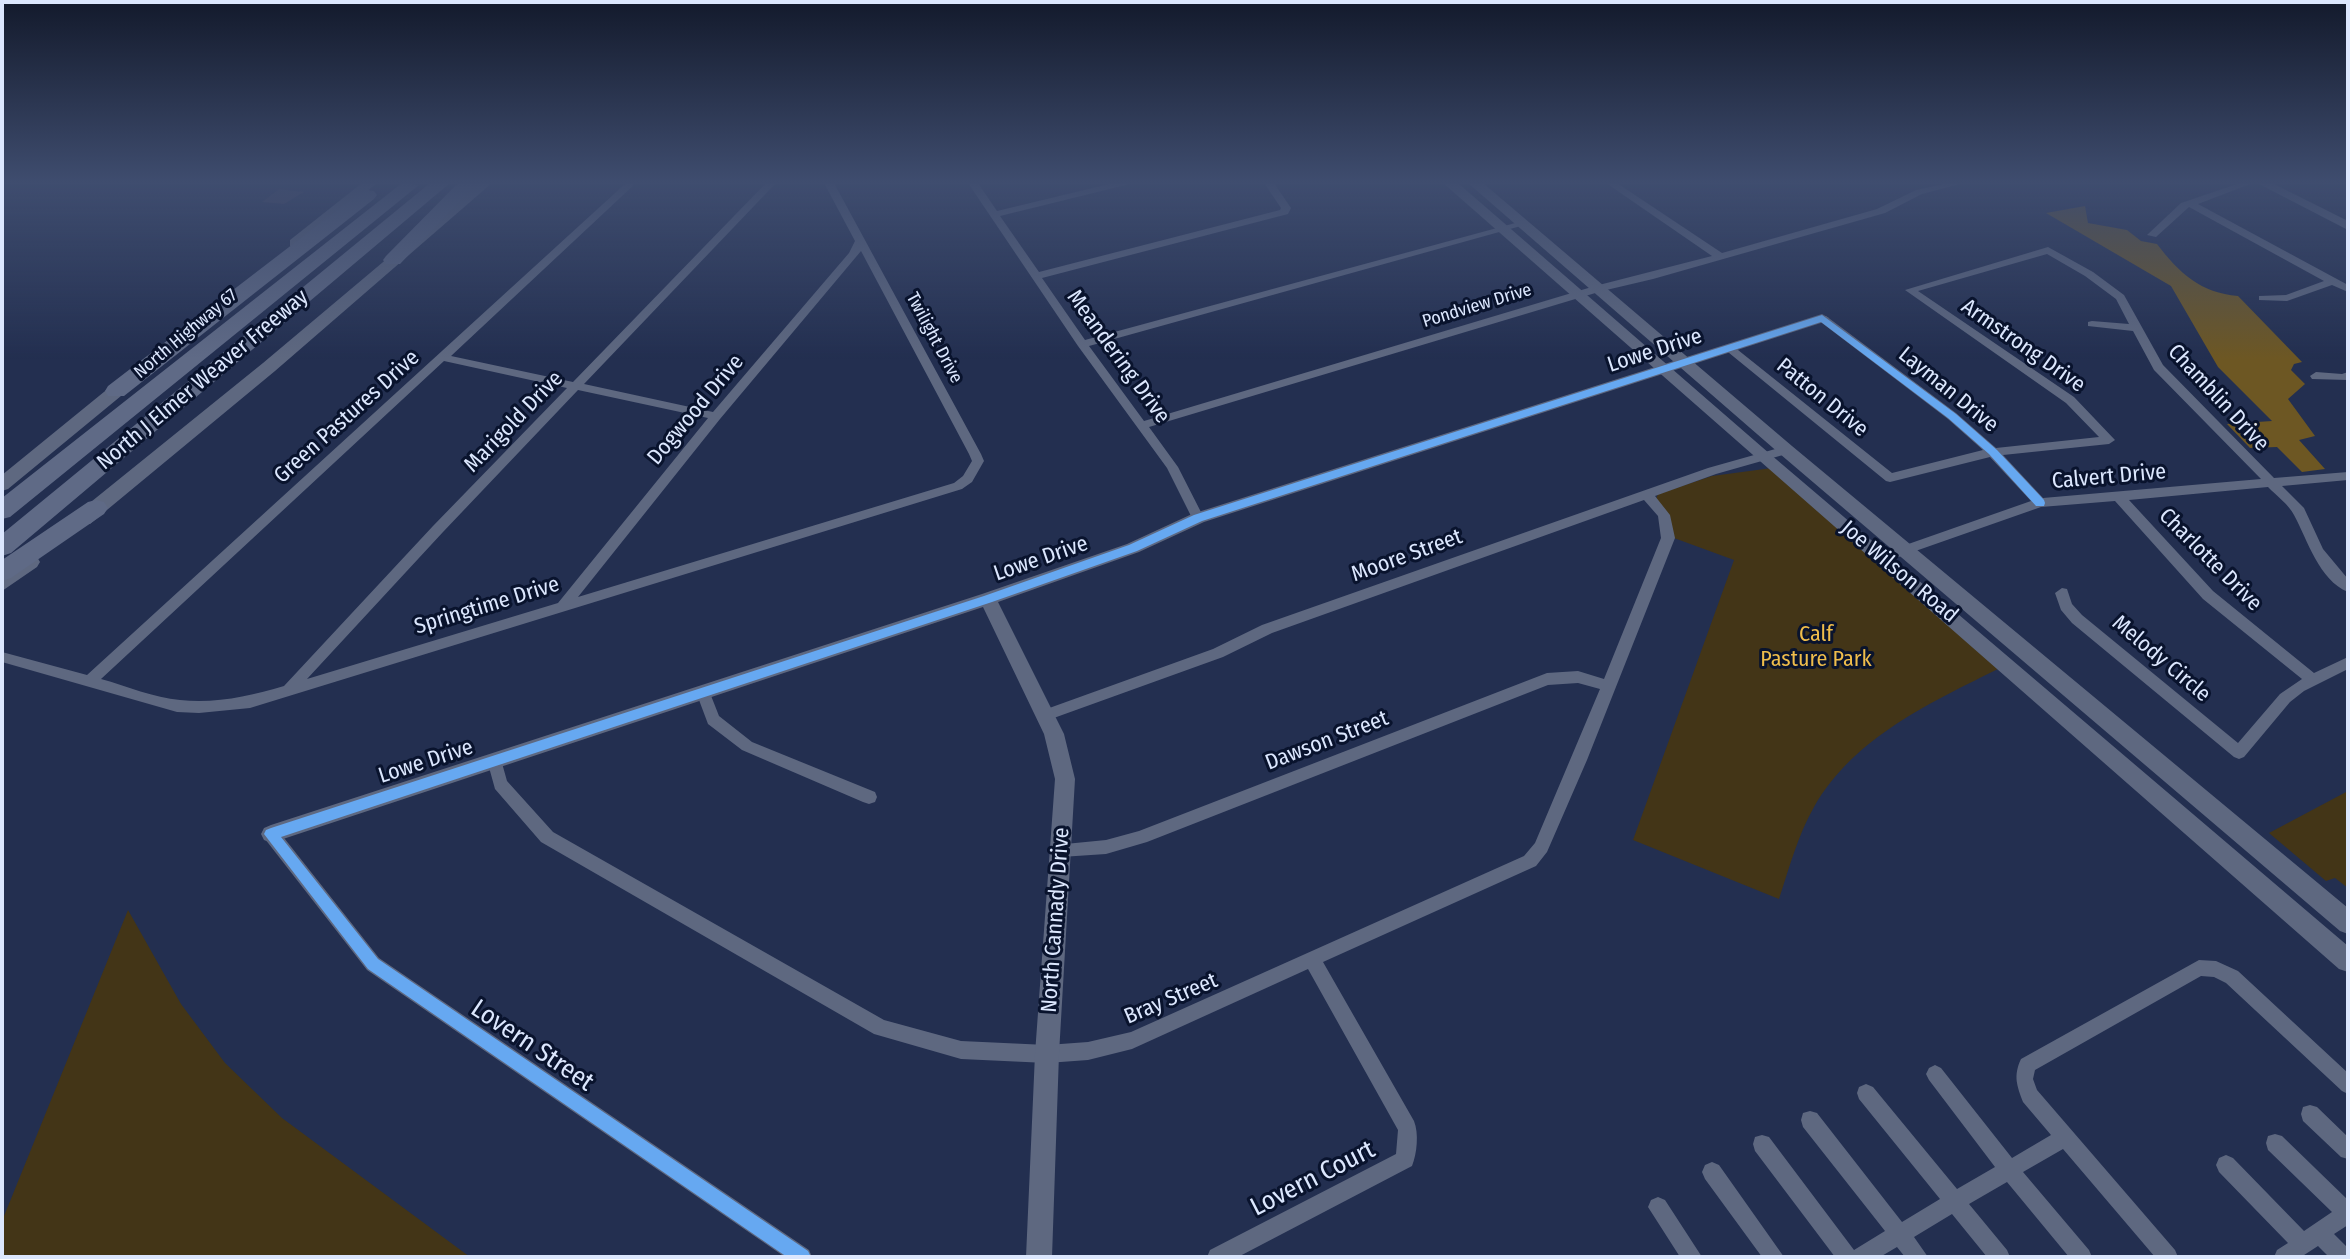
<!DOCTYPE html>
<html>
<head>
<meta charset="utf-8">
<style>
	body { margin:0 }
	#map { position:relative; width:2350px; height:1259px; overflow:hidden; background:#232f50; font-family:"Fira Sans Condensed",sans-serif }
	canvas { display:block }
	.frame { position:absolute; inset:0; border:4px solid #dce7fe; pointer-events:none }
</style>
</head>
<body>
<div id="map">
<canvas width="2350" height="1259"></canvas>
<div class="frame"></div>
</div>
<script>
const context = document.querySelector('canvas').getContext('2d');
context.lineJoin = 'round';
function paint(path, color) { context.fillStyle = color; context.fill(path, 'evenodd'); }
function drawText(font, color, halo, rows, align = 'center') {
  context.font = font + ' "Fira Sans Condensed",sans-serif'; context.lineWidth = 6; context.setLineDash([]); context.textBaseline = 'middle'; context.strokeStyle = halo; context.fillStyle = color; for (const [text, x, y, turn = 0] of rows) {
    context.save(); context.translate(x, y); context.rotate((+turn || 0) * Math.PI / 180); context.textAlign = isNaN(turn) ? turn : align; if (halo) context.strokeText(text, 0, 0); context.fillText(text, 0, 0); context.restore();
  }
}
paint(new Path2D(`
	M 1772,468 L 2002,667 C 1932,702 1855,736 1814,807 C 1798,835 1789,868 1779,899 L 1633,840 L 1734,560 L 1674,538 L 1656,499 L 1658,494 L 1712,476 Z
	M 2348,791 L 2348,888 L 2335,878 L 2326,881 L 2269,833 Z
	M 128,910 L 181,1004 L 225,1063 L 282,1118 L 470,1257 L 2,1257 L 2,1221 Z`), '#433517');
paint(new Path2D(`
	M 2085,206 L 2088,223 L 2127,230 L 2141,241 L 2157,244 C 2179,273 2201,293 2238,296 L 2302,362 L 2294,364 L 2291,370 L 2305,384 L 2288,399 L 2315,436 L 2299,440 L 2325,469 L 2302,472 L 2277,447 L 2250,448 L 2227,424 L 2272,421 L 2218,367 L 2171,286 L 2046,213 Z`), '#6d5723');
paint(new Path2D(`
	M 279,189 L 304,192 L 284,204 L 262,202 Z`), '#45415b');
paint(new Path2D(`
	M 626,183 L 636,183 L 451,356 L 573,382 L 766,183 L 776,183 L 584,384 L 713,412 L 849,253 L 855,241 L 824,183 L 834,183 L 981,454 L 984,461 L 972,482 L 962,489 L 250,708 L 199,713 L 177,712 L 2,662 L 2,652 L 87,675 ZM 861,251 L 969,454 L 972,461 L 963,476 L 954,483 L 578,597 L 720,419 ZM 444,361 L 567,388 L 433,526 L 284,686 C 251,696 215,704 180,700 C 154,698 127,686 101,679 ZM 578,390 L 708,418 L 558,603 L 307,679 L 443,532 Z
	M 968,183 L 978,183 L 997,211 L 1113,183 L 1128,183 L 1126,185 L 1000,216 L 1039,272 L 1280,210 L 1281,208 L 1264,183 L 1274,183 L 1291,208 L 1288,214 L 1042,278 L 1085,340 L 1519,222 L 1528,224 L 1089,346 L 1144,421 L 1595,286 L 1712,256 L 1606,183 L 1617,183 L 1722,253 L 1877,209 L 1916,190 L 1948,183 L 1964,183 L 1922,194 L 1885,213 L 1653,279 L 1602,291 L 1149,427 L 1178,467 L 1204,518 L 1198,523 L 1192,518 L 1167,468 L 1078,346 Z
	M 2240,183 L 2253,183 L 2198,204 L 2348,285 L 2348,292 L 2332,285 L 2287,301 L 2259,300 L 2259,296 L 2286,295 L 2324,281 L 2189,207 L 2156,237 L 2147,235 L 2181,203 Z
	M 2048,247 L 2093,272 L 2124,295 L 2163,365 L 2274,478 L 2348,472 L 2348,480 L 2282,486 L 2304,508 L 2323,549 L 2348,579 L 2348,592 C 2319,580 2308,541 2294,515 C 2289,505 2277,496 2268,487 L 2129,500 L 2213,591 L 2314,673 L 2348,657 L 2348,669 L 2304,691 L 2290,702 L 2244,757 L 2239,759 L 2234,757 L 2072,623 L 2061,610 L 2055,593 L 2062,588 L 2067,589 L 2072,604 L 2082,615 L 2238,743 L 2280,694 L 2302,679 L 2203,599 L 2115,501 L 2041,507 L 1887,561 L 1877,561 L 1875,558 L 1877,555 L 2031,501 L 1990,457 L 1890,482 L 1886,481 L 1723,348 L 1725,346 L 1733,346 L 1892,473 L 1983,450 L 1948,419 L 1818,320 L 1818,316 L 1826,316 L 1956,413 L 1996,448 L 2099,437 L 2066,403 L 1905,290 ZM 2047,254 L 2085,276 L 2116,299 L 2129,324 L 2092,321 L 2088,322 L 2088,326 L 2133,331 L 2154,370 L 2261,479 L 2043,498 L 2003,455 L 2109,444 L 2115,440 L 2074,397 L 1918,291 Z
	M 2316,372 L 2342,374 L 2348,372 L 2348,380 L 2312,379 L 2310,376 Z
	M 1786,446 L 1790,447 L 1792,450 L 1790,453 L 1716,474 L 1655,496 L 1670,515 L 1675,538 L 1587,760 L 1547,852 L 1536,866 L 1323,962 L 1414,1121 C 1419,1133 1417,1154 1412,1166 L 1238,1257 L 1207,1257 L 1210,1250 L 1396,1154 L 1398,1130 L 1308,969 L 1132,1049 L 1088,1060 L 1047,1063 L 961,1059 L 874,1034 L 541,842 L 495,789 L 487,760 L 490,756 L 495,754 L 500,756 L 507,781 L 553,832 L 884,1020 L 961,1041 L 1047,1045 L 1088,1042 L 1131,1032 L 1524,856 L 1535,843 L 1600,689 L 1578,683 L 1548,685 L 1147,842 L 1106,854 L 1061,857 L 1055,855 L 1053,850 L 1055,845 L 1106,840 L 1139,831 L 1547,673 L 1578,671 L 1604,679 L 1661,538 L 1658,516 L 1644,500 L 1272,633 L 1223,657 L 1051,719 L 1041,719 L 1039,715 L 1041,711 L 1213,649 L 1262,625 L 1708,468 Z
	M 703,686 L 708,688 L 719,716 L 752,742 L 875,792 L 877,797 L 875,802 L 869,804 L 863,802 L 742,750 L 708,724 L 696,692 L 698,688 Z
	M 271,827 L 277,829 L 379,958 L 809,1250 L 812,1257 L 785,1257 L 367,970 L 265,839 L 263,834 L 265,829 Z
	M 2199,960 L 2216,961 L 2238,971 L 2348,1073 L 2348,1094 L 2342,1091 L 2226,983 L 2214,977 L 2201,976 L 2035,1070 L 2033,1079 L 2037,1090 L 2175,1250 L 2178,1257 L 2155,1257 L 2063,1149 L 2023,1172 L 2089,1250 L 2092,1257 L 2069,1257 L 2007,1182 L 1969,1204 L 2007,1250 L 2010,1257 L 1987,1257 L 1952,1214 L 1914,1237 L 1928,1257 L 1905,1257 L 1897,1247 L 1880,1257 L 1835,1257 L 1755,1151 L 1753,1144 L 1755,1137 L 1762,1135 L 1769,1137 L 1854,1250 L 1885,1231 L 1803,1127 L 1801,1120 L 1803,1113 L 1810,1111 L 1817,1113 L 1902,1222 L 1940,1199 L 1859,1099 L 1857,1093 L 1859,1087 L 1866,1084 L 1873,1087 L 1957,1189 L 1995,1167 L 1929,1080 L 1926,1074 L 1929,1068 L 1935,1065 L 1941,1068 L 2012,1158 L 2051,1135 L 2023,1102 C 2017,1086 2013,1076 2021,1059 Z
	M 2310,1105 L 2317,1107 L 2348,1137 L 2348,1159 L 2341,1157 L 2303,1121 L 2301,1114 L 2303,1107 Z
	M 2275,1134 L 2282,1136 L 2348,1200 L 2348,1225 L 2334,1234 L 2348,1248 L 2348,1257 L 2329,1257 L 2318,1246 L 2301,1257 L 2274,1257 L 2277,1250 L 2288,1243 L 2219,1172 L 2216,1165 L 2219,1158 L 2226,1155 L 2233,1158 L 2304,1231 L 2332,1212 L 2268,1150 L 2266,1143 L 2268,1136 Z
	M 1712,1162 L 1719,1165 L 1784,1257 L 1762,1257 L 1705,1179 L 1702,1172 L 1705,1165 Z
	M 1658,1197 L 1665,1200 L 1702,1257 L 1680,1257 L 1648,1207 L 1651,1200 Z`), '#5e6880');
paint(new Path2D(`
	M 2257,183 L 2272,183 L 2348,221 L 2348,230 Z
	M 1822,314 L 1829,318 L 1827,321 L 1204,522 L 1139,552 L 998,602 L 1064,734 L 1075,779 L 1059,1054 L 1052,1257 L 1026,1257 L 1035,1054 L 1055,779 L 1044,734 L 983,607 L 271,843 L 264,840 L 261,834 L 264,828 L 271,825 L 982,594 L 1127,544 L 1192,514 Z`), '#5e6880');
paint(new Path2D(`
	M 362,183 L 377,183 L 300,246 L 290,246 L 290,240 Z
	M 477,183 L 492,183 L 275,371 L 90,524 L 76,524 L 74,519 L 76,514 L 263,363 Z
	M 1443,183 L 1458,183 L 1770,454 L 2348,946 L 2348,972 L 2339,969 Z
	M 1468,183 L 1483,183 L 1792,446 L 2348,908 L 2348,934 L 2340,931 L 1780,454 Z
	M 132,373 L 138,374 L 140,378 L 138,382 L 8,489 L 2,491 L 2,475 L 126,374 Z
	M 30,555 L 37,557 L 40,562 L 37,567 L 2,591 L 2,574 Z`), '#5e6880');
paint(new Path2D(`
	M 402,183 L 419,185 L 10,517 L 2,519 L 2,498 Z
	M 430,183 L 450,183 L 11,553 L 2,556 L 2,534 Z
	M 458,183 L 477,183 L 400,264 L 386,264 L 383,260 L 386,256 Z
	M 368,190 L 374,191 L 377,195 L 374,199 L 124,396 L 108,396 L 105,391 L 108,386 L 362,191 Z
	M 96,500 L 104,502 L 108,508 L 104,514 L 11,578 L 2,581 L 2,560 L 88,502 Z`), '#5f6a86');
paint(new Path2D(`
	M 1822,315 L 1956,414 L 1997,450 L 2044,500 L 2045,503 L 2044,506 L 2036,506 L 1989,454 L 1948,418 L 1821,322 L 1202,521 L 1137,551 L 992,602 L 281,837 L 378,959 L 808,1251 L 811,1257 L 787,1257 L 368,969 L 264,834 L 266,830 L 271,828 L 984,596 L 1129,545 L 1194,515 Z`), '#66a8f1');
const sky = context.createLinearGradient(0, 0, 0, 359);
sky.addColorStop(0, '#131a2c');
sky.addColorStop(0.51, '#3f4d6f');
sky.addColorStop(1, '#3f4d6f00');
context.fillStyle = sky;
context.fillRect(0, 0, 2350, 359);
drawText('18px', '#dce7fe', '#09132d', [
	["Pondview Drive",1477,306,-17],
	["North Highway 67",186,334,-40],
	["Twilight Drive",934,338,62]
]);
drawText('22px', '#dce7fe', '#09132d', [
	["Armstrong Drive",2023,346,35],
	["Lowe Drive",1655,351,-18],
	["Meandering Drive",1118,357,54],
	["North J Elmer Weaver Freeway",203,380,-40],
	["Layman Drive",1948,390,39],
	["Patton Drive",1822,398,39],
	["Chamblin Drive",2218,398,47],
	["Dogwood Drive",696,410,-50],
	["Green Pastures Drive",347,417,-42],
	["Marigold Drive",514,422,-46],
	["Calvert Drive",2109,477,-5],
	["Moore Street",1407,556,-20],
	["Lowe Drive",1041,559,-19],
	["Charlotte Drive",2210,560,45],
	["Joe Wilson Road",1899,572,40],
	["Springtime Drive",487,606,-17],
	["Melody Circle",2161,659,40],
	["Dawson Street",1327,741,-21],
	["Lowe Drive",426,762,-18],
	["North Cannady Drive",1056,920,-86],
	["Bray Street",1171,999,-23]
]);
drawText('22px', '#efbd4b', '#09132d', [
	["Calf",1816,635],
	["Pasture Park",1816,660]
]);
drawText('26px', '#dce7fe', '#09132d', [
	["Lovern Street",532,1046,34],
	["Lovern Court",1313,1179,-27]
]);
</script>
</body>
</html>
